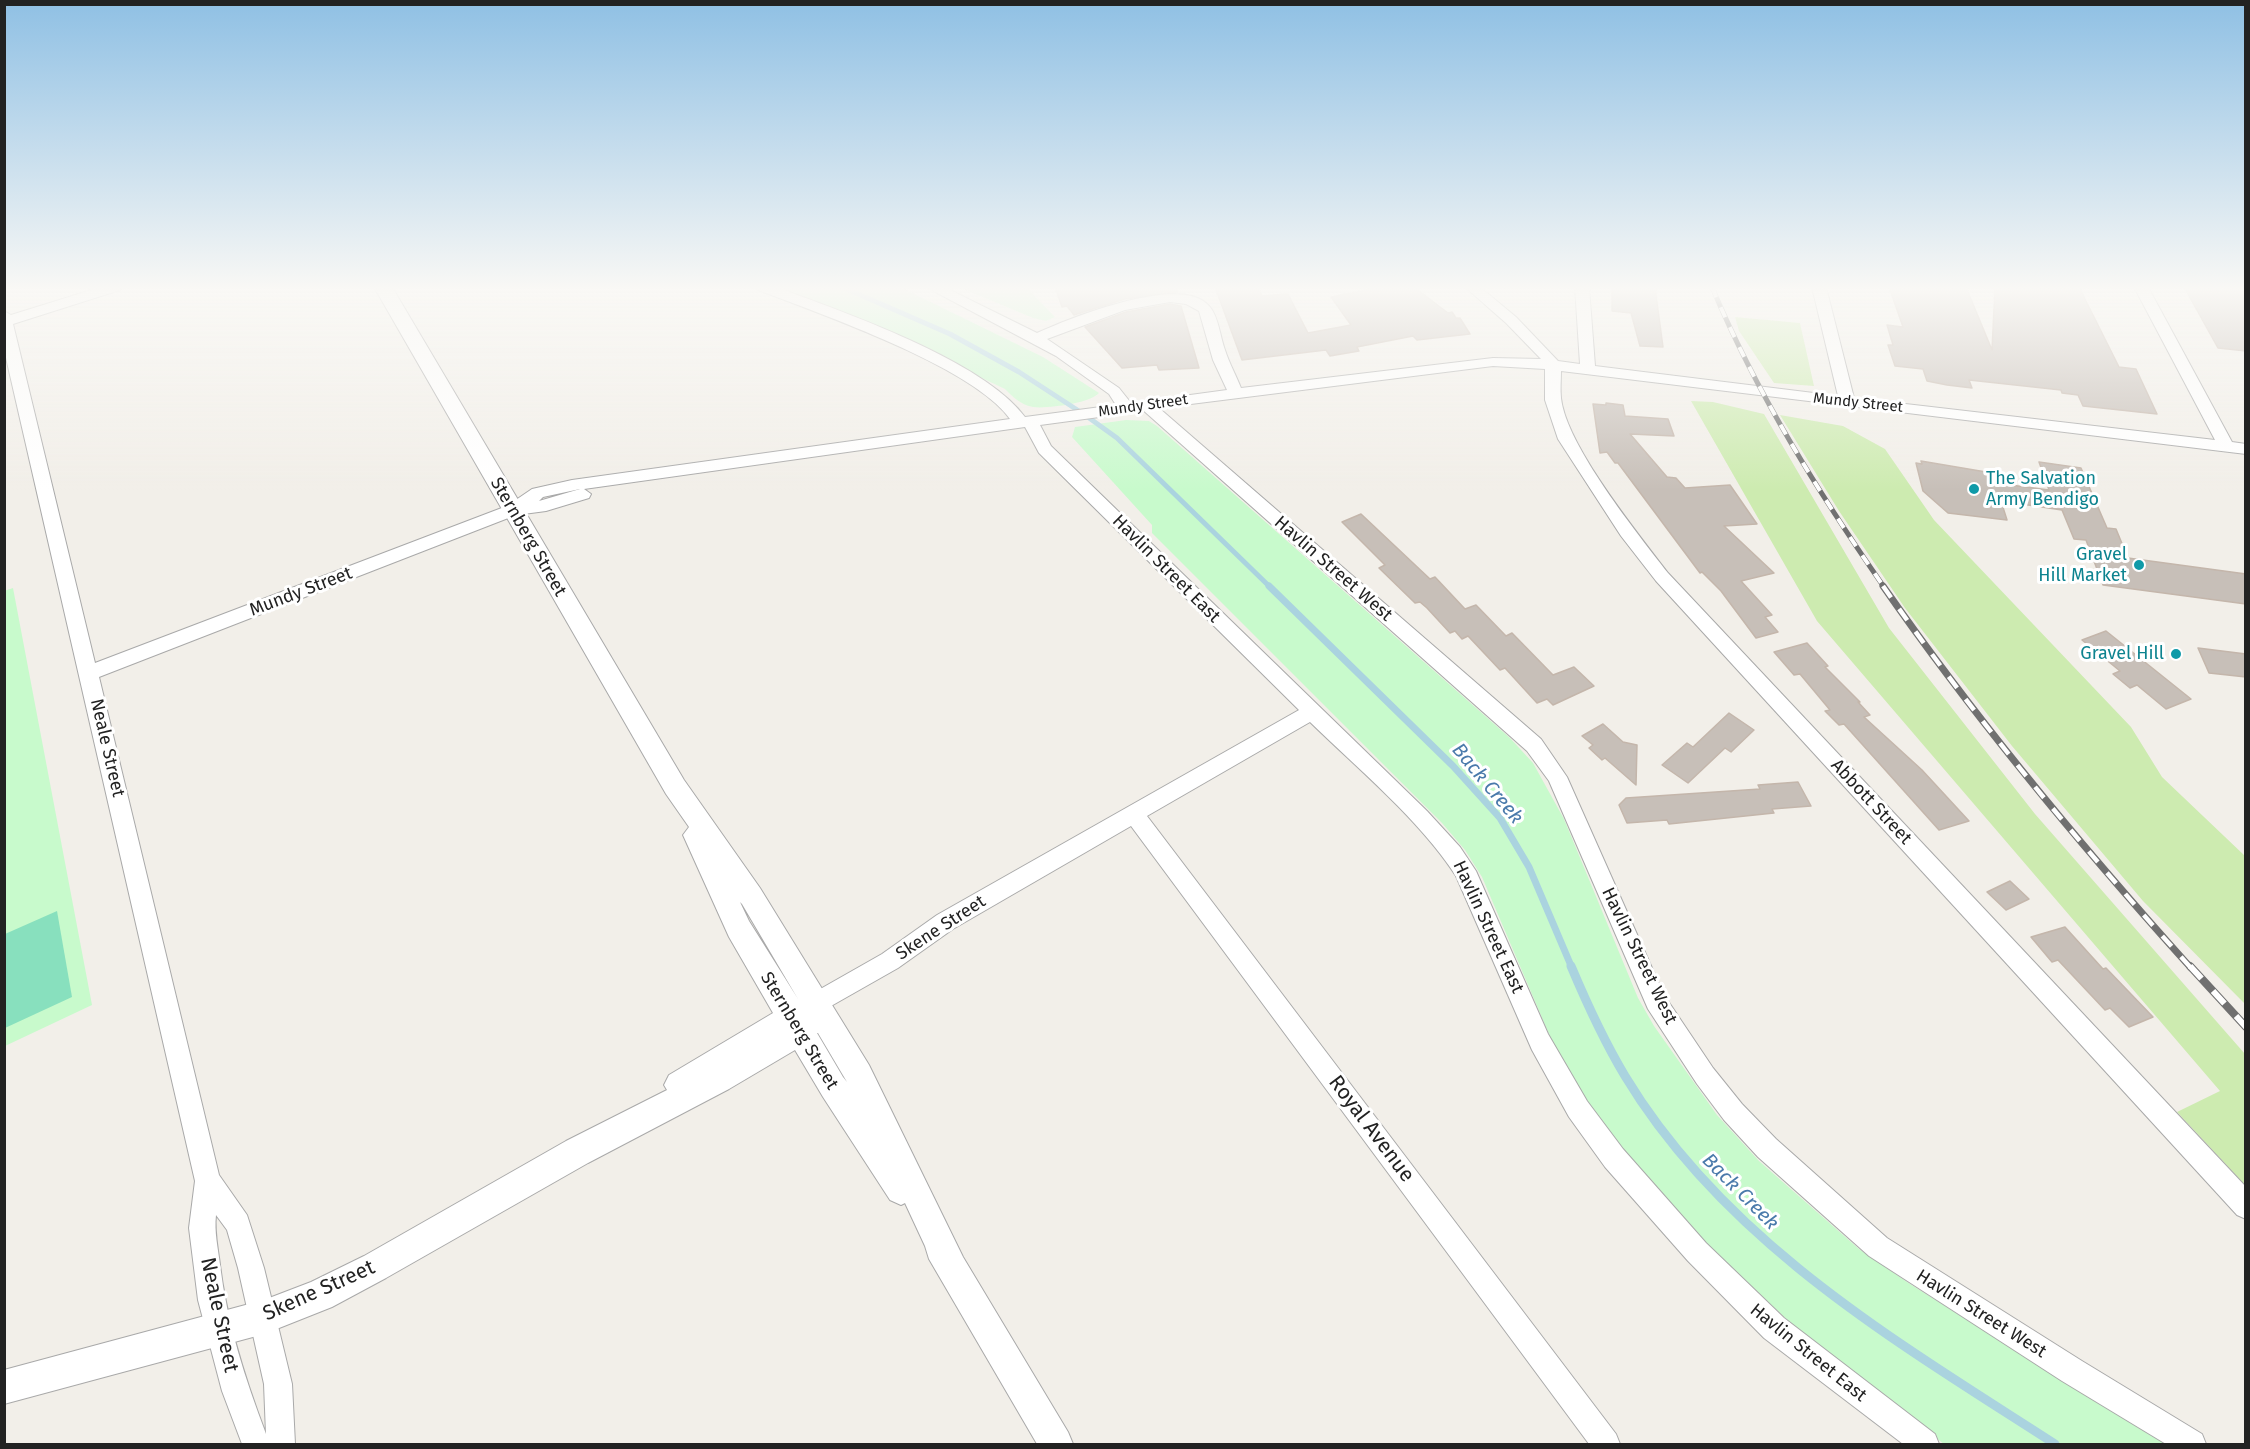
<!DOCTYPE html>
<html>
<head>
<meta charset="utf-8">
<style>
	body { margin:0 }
	#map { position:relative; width:2250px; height:1449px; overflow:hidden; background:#f2efe9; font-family:"Fira Sans",sans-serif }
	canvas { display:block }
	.frame { position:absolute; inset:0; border:6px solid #222; pointer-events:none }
</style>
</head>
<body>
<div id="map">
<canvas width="2250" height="1449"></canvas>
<div class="frame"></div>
</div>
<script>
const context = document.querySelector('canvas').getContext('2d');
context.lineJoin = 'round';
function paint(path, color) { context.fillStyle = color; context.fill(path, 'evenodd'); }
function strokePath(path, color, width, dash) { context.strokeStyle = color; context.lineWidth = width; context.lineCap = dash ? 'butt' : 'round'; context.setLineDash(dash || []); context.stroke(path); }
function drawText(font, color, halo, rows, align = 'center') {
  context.font = font + ' "Fira Sans",sans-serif'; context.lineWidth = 6; context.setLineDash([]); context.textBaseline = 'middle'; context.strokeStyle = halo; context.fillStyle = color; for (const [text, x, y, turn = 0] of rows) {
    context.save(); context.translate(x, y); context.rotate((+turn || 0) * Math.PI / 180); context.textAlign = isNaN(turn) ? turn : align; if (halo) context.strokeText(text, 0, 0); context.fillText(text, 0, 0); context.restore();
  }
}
paint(new Path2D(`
	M 1735,317 L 1800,323 L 1814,386 L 1774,383 L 1739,331 Z
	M 1691,401 L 1713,402 L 1764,414 L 1889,628 L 2035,814 L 2245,1054 L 2245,1185 L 2177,1112 L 2220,1091 L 1817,621 Z
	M 1780,415 L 1843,426 L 1885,449 L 1934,520 L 2131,727 L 2162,777 L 2245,856 L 2245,1004 L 2143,901 L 2012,746 L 1905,608 L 1839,511 Z`), '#cdebb0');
paint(new Path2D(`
	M 772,287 L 900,287 L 1043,357 L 1099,393 C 1091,403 1047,409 1033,407 C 1021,405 1013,397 1005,389 L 870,325 Z
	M 964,287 L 1026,287 L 1055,317 L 1046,321 L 1033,318 L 966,290 Z
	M 1126,420 L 1149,421 L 1157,426 L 1510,738 L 1533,763 L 1564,819 L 1638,998 L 1654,1026 L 1717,1115 L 1759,1161 L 1859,1249 L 1910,1284 L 2166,1444 L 1944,1444 L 1812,1343 L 1677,1217 L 1601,1126 L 1551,1039 L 1482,877 L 1465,850 L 1442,823 L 1152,533 L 1152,525 L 1072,437 L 1075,427 Z
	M 13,588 L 92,1005 L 5,1046 L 4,591 Z`), '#c8facc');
paint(new Path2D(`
	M 57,911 L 72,997 L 5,1028 L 5,934 Z`), '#88e0be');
strokePath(new Path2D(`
	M 842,287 L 950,334 L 1019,372 L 1085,415 L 1117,438 L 1270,587`), '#aad3df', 5);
strokePath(new Path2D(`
	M 1269,586 L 1453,766 L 1500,818 L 1529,867 L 1572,968`), '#aad3df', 7);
strokePath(new Path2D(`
	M 1571,966 C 1587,1004 1604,1041 1625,1076 C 1725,1242 1897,1342 2055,1444`), '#aad3df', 9);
const building = new Path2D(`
	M 1055,287 L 1175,287 L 1177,292 L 1125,299 L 1074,315 L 1067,306 L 1062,307 Z
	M 1215,287 L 1258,287 L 1262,296 L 1288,294 L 1308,333 L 1351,325 L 1331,297 L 1382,287 L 1414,287 L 1448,313 L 1452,312 L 1456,318 L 1460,318 L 1470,334 L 1417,340 L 1413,336 L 1357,347 L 1359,351 L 1330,356 L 1326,350 L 1242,360 Z
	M 1612,287 L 1655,287 L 1663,347 L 1640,346 L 1631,313 L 1612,311 Z
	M 1889,287 L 1966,287 L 1992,350 L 1995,287 L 2079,287 L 2119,367 L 2136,369 L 2157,414 L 2083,406 L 2078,395 L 2062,393 L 2061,390 L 1969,380 L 1972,388 L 1947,385 L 1927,381 L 1923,369 L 1895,366 L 1888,345 L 1893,345 L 1887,325 L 1903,327 Z
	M 2184,287 L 2240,287 L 2246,296 L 2246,351 L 2218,348 Z
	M 1170,304 L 1181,306 L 1199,368 L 1159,370 L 1157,365 L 1122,368 L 1085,327 L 1126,312 Z
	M 1606,403 L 1623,405 L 1625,416 L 1668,419 L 1674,436 L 1630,434 L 1667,477 L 1676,478 L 1685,488 L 1730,485 L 1757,524 L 1724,526 L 1774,573 L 1741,581 L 1772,615 L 1765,617 L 1778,632 L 1756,638 L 1721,591 L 1702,572 L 1700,573 L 1618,463 L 1615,463 L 1607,452 L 1600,453 L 1593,404 L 1606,405 Z
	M 1921,461 L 1992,473 L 1995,483 L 2049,490 L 2039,462 L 2081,468 L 2107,528 L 2116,529 L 2128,558 L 2246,574 L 2246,604 L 2103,585 L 2086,540 L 2074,539 L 2062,510 L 2001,501 L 2007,520 L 1948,513 L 1923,491 L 1916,463 L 1922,464 Z
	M 1361,514 L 1430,579 L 1435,577 L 1465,609 L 1476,605 L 1506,636 L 1512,633 L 1553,675 L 1574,667 L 1594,686 L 1553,705 L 1547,699 L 1537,703 L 1505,668 L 1500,670 L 1468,636 L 1462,639 L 1455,631 L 1450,633 L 1427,608 L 1420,602 L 1415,603 L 1379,568 L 1385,565 L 1342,522 Z
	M 2106,631 L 2191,699 L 2166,709 L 2137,685 L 2130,688 L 2113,674 L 2120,671 L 2082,640 Z
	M 1807,643 L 1828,666 L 1825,667 L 1860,702 L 1858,702 L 1870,715 L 1864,717 L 1922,770 L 1969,821 L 1939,830 L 1844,724 L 1839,725 L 1825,711 L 1830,710 L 1800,674 L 1794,675 L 1774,652 Z
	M 2198,648 L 2246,654 L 2246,677 L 2209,673 Z
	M 1729,713 L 1754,730 L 1731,752 L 1725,748 L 1688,783 L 1662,765 L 1687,743 L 1693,747 Z
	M 1603,724 L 1623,742 L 1637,745 L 1636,785 L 1605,758 L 1602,760 L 1589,748 L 1593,745 L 1582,736 Z
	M 1798,782 L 1811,806 L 1772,809 L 1774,813 L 1669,824 L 1667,820 L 1627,823 L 1619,805 L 1626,798 L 1760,789 L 1758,785 Z
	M 2010,881 L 2029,899 L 2006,910 L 1987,892 Z
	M 2065,927 L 2103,969 L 2106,968 L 2153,1017 L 2129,1027 L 2110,1008 L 2105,1010 L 2058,960 L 2052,962 L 2031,937 Z`);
paint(building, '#c7bfb8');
strokePath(building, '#c4b6ab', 1.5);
const minor = new Path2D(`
	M 101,287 L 122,287 L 120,290 L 13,324 L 95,663 L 507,506 L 532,489 L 572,480 L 1010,419 C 973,367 821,314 758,290 L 756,287 L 776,287 C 843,312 983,360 1025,417 L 1116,405 L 1109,394 L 1056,356 L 926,287 L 944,287 L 1037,333 C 1070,318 1183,272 1210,307 C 1219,318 1220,337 1225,350 C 1229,363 1236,375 1241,388 L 1493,358 L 1541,359 L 1506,323 L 1465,287 L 1480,287 L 1516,317 L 1558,361 L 1580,364 L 1575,287 L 1589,287 L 1595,366 L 1838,396 L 1812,287 L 1826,287 L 1854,398 L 2215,440 L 2134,287 L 2148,287 L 2232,442 L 2246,444 L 2246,454 L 1561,371 C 1561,380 1560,389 1561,398 C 1566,445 1638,534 1668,573 L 2246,1187 L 2246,1219 L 2237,1215 L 1656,581 L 1621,536 L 1558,439 L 1545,400 L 1545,369 L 1493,366 L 1159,408 L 1541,739 L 1567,777 L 1664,995 L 1713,1068 L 1742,1104 L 1776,1139 L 1887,1238 L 2082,1361 L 2202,1434 L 2206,1444 L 2166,1444 L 2062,1381 L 1869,1256 L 1758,1157 L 1724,1120 L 1697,1084 L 1648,1009 L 1549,781 L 1527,751 L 1144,411 L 1040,425 L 1051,446 L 1427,811 L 1460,847 L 1476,871 L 1548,1034 L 1587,1101 L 1623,1149 L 1706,1243 L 1784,1318 L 1935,1434 L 1939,1444 L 1903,1444 L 1764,1338 L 1688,1261 L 1605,1167 L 1569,1117 L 1532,1050 L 1456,876 C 1420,820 1358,769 1310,722 L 1147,816 L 1616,1434 L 1620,1444 L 1589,1444 L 1131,826 L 953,929 L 898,968 L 824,1010 L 816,1014 L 808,1010 L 805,1003 L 808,996 L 882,954 L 937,915 L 1299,710 L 1039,453 L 1025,427 L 584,489 L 591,494 L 589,498 L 546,511 L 516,515 L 99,677 L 219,1175 L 247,1215 L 264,1268 L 292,1384 L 295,1444 L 242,1444 L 222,1391 L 198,1300 L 189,1228 L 195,1181 L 4,349 L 4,311 L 11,315 ZM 1170,302 L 1186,304 L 1199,311 L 1213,360 L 1227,390 L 1131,403 L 1119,388 L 1047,339 L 1125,310 ZM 580,489 L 539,501 L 543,497 ZM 216,1215 L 227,1230 L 238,1268 L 264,1384 L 266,1434 C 245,1379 227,1323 220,1265 C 218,1248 214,1232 216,1215 Z`);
const tertiary = new Path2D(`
	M 374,287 L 392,287 L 684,780 L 760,888 L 869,1065 L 963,1257 L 1068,1432 L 1073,1444 L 1037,1444 L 929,1259 L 925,1246 L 905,1203 L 901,1205 L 890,1200 L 823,1097 L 795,1050 L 729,1089 L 588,1163 L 386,1278 L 332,1307 L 264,1334 L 4,1404 L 4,1370 L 264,1300 L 311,1282 L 364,1256 L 566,1141 L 667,1090 L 664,1085 L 669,1075 L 773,1013 L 729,937 L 683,835 L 689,827 L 666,794 ZM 740,902 L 742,904 L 798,999 L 749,921 ZM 817,1033 L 818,1033 L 847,1082 L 843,1077 Z`);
strokePath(minor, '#a9a9a9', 2);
strokePath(tertiary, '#a9a9a9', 2);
paint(minor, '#fff');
paint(tertiary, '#fff');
const railFar2 = new Path2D(`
	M 1712,287 C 1757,394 1818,492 1884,587`);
const railFar1 = new Path2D(`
	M 1883,586 C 1977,721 2081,846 2191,968`);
const rail = new Path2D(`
	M 2190,966 L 2246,1027`);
strokePath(railFar2, '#707070', 5);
strokePath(railFar1, '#707070', 7);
strokePath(rail, '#707070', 8);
strokePath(railFar2, '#fff', 4, [11]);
strokePath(railFar1, '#fff', 4.5, [14]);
strokePath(rail, '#fff', 6, [17]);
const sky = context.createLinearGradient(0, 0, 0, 490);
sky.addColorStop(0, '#8fc0e4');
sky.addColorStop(0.59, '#f9f8f5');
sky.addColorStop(1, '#f9f8f500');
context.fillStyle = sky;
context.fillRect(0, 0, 2250, 490);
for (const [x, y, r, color] of [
	[1974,489,6,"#0f9aa8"],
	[2139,565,6,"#0f9aa8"],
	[2176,654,6,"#0f9aa8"]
]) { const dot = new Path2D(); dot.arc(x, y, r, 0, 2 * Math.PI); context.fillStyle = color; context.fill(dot); strokePath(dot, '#fff', 2); }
drawText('15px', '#222', '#fff', [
	["Mundy Street",1858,403,6],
	["Mundy Street",1143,406,-8]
]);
drawText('18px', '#0d838f', '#fff', [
	["The Salvation",1986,479,"left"],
	["Army Bendigo",1986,500,"left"],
	["Gravel",2127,555],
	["Hill Market",2127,576],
	["Gravel Hill",2164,654]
], 'right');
drawText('18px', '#222', '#fff', [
	["Sternberg Street",528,537,60],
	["Havlin Street East",1166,569,45],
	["Havlin Street West",1333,569,41],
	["Mundy Street",301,592,-21],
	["Neale Street",107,748,77],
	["Abbott Street",1871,802,47],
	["Havlin Street East",1488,927,65],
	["Skene Street",941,928,-33],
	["Havlin Street West",1639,956,64],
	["Sternberg Street",799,1031,59],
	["Havlin Street West",1981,1314,32],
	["Havlin Street East",1808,1353,39]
]);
drawText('italic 20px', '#4a7aab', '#fff', [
	["Back Creek",1487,784,50],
	["Back Creek",1740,1192,45]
]);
drawText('21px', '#222', '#fff', [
	["Royal Avenue",1371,1129,53],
	["Skene Street",319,1291,-24],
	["Neale Street",219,1315,78]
]);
</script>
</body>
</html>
